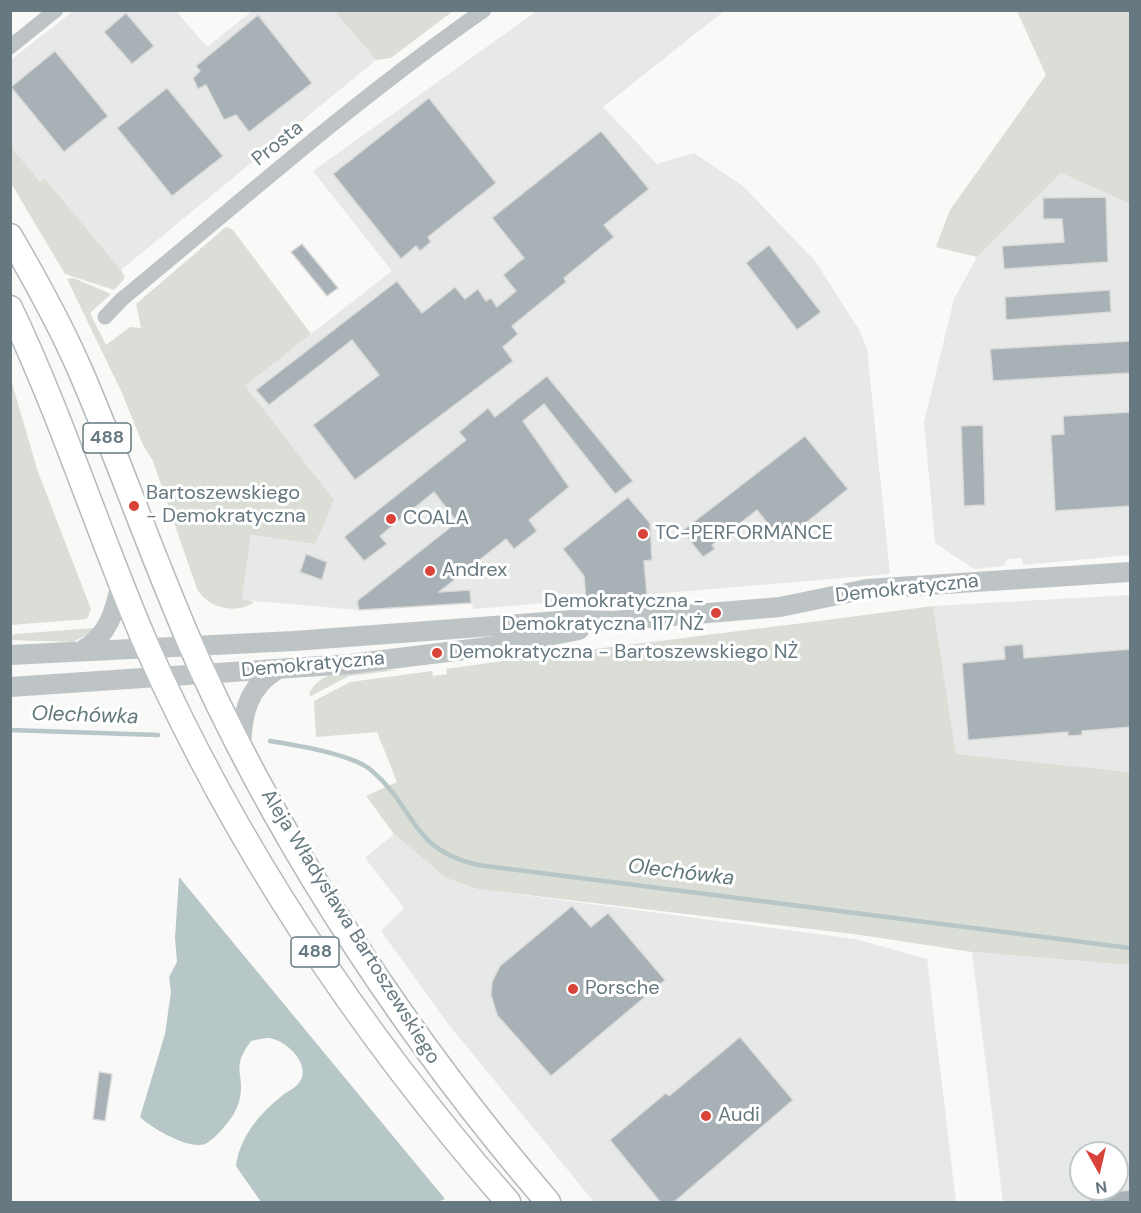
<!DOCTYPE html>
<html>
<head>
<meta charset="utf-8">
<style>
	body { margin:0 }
	#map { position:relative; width:1141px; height:1213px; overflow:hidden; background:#f9f9f7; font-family:"DM Sans",sans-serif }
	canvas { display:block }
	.frame { position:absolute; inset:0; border:12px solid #667980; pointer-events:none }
	.north { position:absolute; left:1069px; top:1141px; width:60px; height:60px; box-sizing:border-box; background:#fff; border:2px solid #c2c9cc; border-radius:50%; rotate:172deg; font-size:16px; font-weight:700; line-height:24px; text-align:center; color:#667980 }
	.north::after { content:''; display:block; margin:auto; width:21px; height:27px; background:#d84238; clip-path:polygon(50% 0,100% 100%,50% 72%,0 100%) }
</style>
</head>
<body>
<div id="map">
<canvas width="1141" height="1213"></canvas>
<div class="frame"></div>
<div class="north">N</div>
</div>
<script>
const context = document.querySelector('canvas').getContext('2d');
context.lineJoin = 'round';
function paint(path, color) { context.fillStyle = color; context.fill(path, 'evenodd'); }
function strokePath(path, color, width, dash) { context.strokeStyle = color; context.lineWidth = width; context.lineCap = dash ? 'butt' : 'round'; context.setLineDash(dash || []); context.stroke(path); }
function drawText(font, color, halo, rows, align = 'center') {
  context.font = font + ' "DM Sans",sans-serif'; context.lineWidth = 6; context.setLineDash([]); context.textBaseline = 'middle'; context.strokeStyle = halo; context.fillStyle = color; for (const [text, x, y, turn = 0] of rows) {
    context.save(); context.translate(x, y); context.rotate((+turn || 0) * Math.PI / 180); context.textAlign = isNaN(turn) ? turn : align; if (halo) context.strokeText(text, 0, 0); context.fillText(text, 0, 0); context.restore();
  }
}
paint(new Path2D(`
	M 73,11 L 176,11 L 207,47 L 252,11 L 334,11 L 376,60 L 121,270 L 45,180 L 40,183 L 11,147 L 11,60 Z
	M 537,11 L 724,11 L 603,107 L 657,164 L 694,153 L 743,186 L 815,261 L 858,328 L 867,348 L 890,574 L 474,609 L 471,603 L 359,610 L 242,600 L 251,535 L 314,544 L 334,500 L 244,386 L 392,271 L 313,171 Z
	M 1061,173 L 1130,204 L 1130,555 L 1023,565 L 1022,558 L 1007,559 L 1004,566 L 974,569 L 935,543 L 924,422 L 954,299 L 977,257 Z
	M 1130,595 L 1130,772 L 956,754 L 933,606 Z
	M 394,834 L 446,878 L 477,889 L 855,939 L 927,959 L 956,1202 L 594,1202 L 449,1025 L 381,931 L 404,908 L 365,858 Z
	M 972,952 L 1130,965 L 1130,1202 L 1003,1202 ZM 1081,1153 L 1117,1153 L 1117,1189 L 1081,1189 Z`), '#e7e9e8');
paint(new Path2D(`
	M 334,11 L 453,11 L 391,58 L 376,60 Z
	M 1017,11 L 1130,11 L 1130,204 L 1061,173 L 977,257 L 936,247 L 950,210 L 1046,75 Z
	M 11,147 L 40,182 L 45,179 L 121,270 L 125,278 L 114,290 L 65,274 L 11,183 Z
	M 226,227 L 233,230 L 311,334 L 245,386 L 334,500 L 315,544 L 251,535 L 242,599 L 254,602 C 236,615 208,608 197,589 L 153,461 L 143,445 L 122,393 L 67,279 L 74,278 L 111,294 L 90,313 L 106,345 L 130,327 L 141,328 L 136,304 Z
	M 11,380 L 38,472 L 91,609 L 87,619 L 11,625 Z
	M 933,606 L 956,754 L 1130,772 L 1130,965 L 972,952 L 861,935 L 477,889 L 446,878 L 394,834 L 366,796 L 397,782 L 377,732 L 316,737 L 314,701 L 350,682 L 432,671 L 433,676 L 447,674 L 446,669 C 608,646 771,628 933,606 Z
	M 94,628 L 97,630 L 73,642 L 11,640 L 11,636 L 15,634 Z
	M 399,670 L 349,676 L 311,696 L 309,694 C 322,663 371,671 399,670 Z`), '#daded6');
paint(new Path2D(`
	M 179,877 L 445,1199 L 437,1202 L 261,1202 L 236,1166 C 240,1136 260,1113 283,1095 C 288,1091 294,1089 298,1084 C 314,1067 287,1040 269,1038 C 263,1038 256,1040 251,1041 C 230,1069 245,1072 240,1098 C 237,1110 232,1118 224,1127 C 220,1132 213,1139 207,1143 C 192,1152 151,1128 140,1117 L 165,1034 L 171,992 L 169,977 L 177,962 L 175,938 Z`), '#b7c6c7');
strokePath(new Path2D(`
	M 10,730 L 158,735
	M 270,741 C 296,745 352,754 371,770 C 417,809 409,849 478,865 L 1130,948`), '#b7c6c7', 4.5);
const building = new Path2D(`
	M 126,13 L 154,46 L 132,64 L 104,32 Z
	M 258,15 L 312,83 L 249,132 L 236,115 L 224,120 L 206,85 L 198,89 L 193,78 L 200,71 L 196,66 Z
	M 55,51 L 108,116 L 64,152 L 11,87 Z
	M 167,88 L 223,156 L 172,196 L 117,128 Z
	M 429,98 L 496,183 L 428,237 L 431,242 L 420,251 L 416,246 L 401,259 L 333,174 Z
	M 601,131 L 649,189 L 604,225 L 614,237 L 564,278 L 566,282 L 512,326 L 518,334 L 503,347 L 513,361 L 355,480 L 313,425 L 379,375 L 352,340 L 269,405 L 256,390 L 397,281 L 422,313 L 455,287 L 465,299 L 478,289 L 486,301 L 491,298 L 497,307 L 516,291 L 503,275 L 524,258 L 492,218 Z
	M 1106,197 L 1108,262 L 1004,269 L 1002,246 L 1064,242 L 1062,219 L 1043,219 L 1043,198 Z
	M 302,244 L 338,288 L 327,296 L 291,252 Z
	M 769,245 L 821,312 L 797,330 L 746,263 Z
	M 1110,290 L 1111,312 L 1006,320 L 1005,297 Z
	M 1131,341 L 1131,373 L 993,381 L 990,349 Z
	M 547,376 L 633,481 L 615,494 L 544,404 L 523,421 L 569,487 L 529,520 L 537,531 L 514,549 L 506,539 L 439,592 L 470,590 L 471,603 L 359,610 L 357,601 L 457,522 L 434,492 L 380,536 L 387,544 L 364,561 L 344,537 L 466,440 L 459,432 L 488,408 L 495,417 Z
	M 1131,412 L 1131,506 L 1055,511 L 1051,435 L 1064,434 L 1063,416 Z
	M 983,425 L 985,505 L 964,506 L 961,426 Z
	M 805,436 L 848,489 L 782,542 L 757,510 L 712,545 L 715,549 L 703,557 L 682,531 Z
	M 628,497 L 650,523 L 652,560 L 644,561 L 647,595 L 586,600 L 584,576 L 563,549 Z
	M 306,554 L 327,562 L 322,580 L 300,572 Z
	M 1023,644 L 1024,658 L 1131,649 L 1131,727 L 1082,731 L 1082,735 L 1068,736 L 1068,732 L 968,740 L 962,663 L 1005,659 L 1004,646 Z
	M 572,906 L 591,927 L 608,913 L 665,980 L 551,1076 L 497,1015 L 491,995 L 492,982 L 500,966 Z
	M 740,1037 L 793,1100 L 673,1203 L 661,1203 L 610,1140 L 666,1093 L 669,1096 Z
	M 99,1072 L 112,1074 L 105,1121 L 93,1119 Z
	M 1131,1190 L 1131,1203 L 1090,1203 L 1090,1194 Z`);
paint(building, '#a8b2b6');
strokePath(building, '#dbdad9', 1.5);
const primary = new Path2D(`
	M 10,236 C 35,279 60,324 80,370 C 123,469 157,572 202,670 C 289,859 413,1045 548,1202
	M 10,308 C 63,419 99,536 148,649 C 238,851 363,1036 508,1202`);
strokePath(primary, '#b4babd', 27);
strokePath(new Path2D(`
	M 10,47 L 56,10
	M 105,317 L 121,300 C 240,202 357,98 484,10`), '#bec4c6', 15);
strokePath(new Path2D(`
	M 83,650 C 109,635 115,610 121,583
	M 10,655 L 294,641 L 573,620 L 613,621 L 780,607 L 867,589 L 1130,572
	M 10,687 L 350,664 L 496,646 L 579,630
	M 241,748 C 242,715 247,687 278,669`), '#bec4c6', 20);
strokePath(primary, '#fff', 24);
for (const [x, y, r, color] of [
	[134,506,6,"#d84238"],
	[391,519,6,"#d84238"],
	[643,534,6,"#d84238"],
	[430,571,6,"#d84238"],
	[716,613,6,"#d84238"],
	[437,653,6,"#d84238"],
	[573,989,6,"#d84238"],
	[706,1116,6,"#d84238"]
]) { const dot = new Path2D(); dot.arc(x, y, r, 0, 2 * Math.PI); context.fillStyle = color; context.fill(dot); strokePath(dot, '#fff', 2); }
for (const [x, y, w] of [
	[107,438,48],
	[315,952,48]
]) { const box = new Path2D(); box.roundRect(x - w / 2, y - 15, w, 30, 4.5); context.fillStyle = '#fff'; context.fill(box); strokePath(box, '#667980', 1.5); }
drawText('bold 18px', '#667980', null, [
	["488",107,438],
	["488",315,952]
]);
drawText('20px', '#667980', '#fff', [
	["Prosta",278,144,-39],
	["Demokratyczna",907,589,-6],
	["Demokratyczna",313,665,-5],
	["Aleja Władysława Bartoszewskiego",350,927,58]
]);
drawText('20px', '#667980', '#fff', [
	["Bartoszewskiego",146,494],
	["- Demokratyczna",146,517],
	["COALA",403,519],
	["TC-PERFORMANCE",655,534],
	["Andrex",442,571],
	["Demokratyczna -",704,602,"right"],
	["Demokratyczna 117 NŻ",704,625,"right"],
	["Demokratyczna - Bartoszewskiego NŻ",449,653],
	["Porsche",585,989],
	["Audi",718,1116]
], 'left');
drawText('italic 21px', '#60777a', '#fff', [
	["Olechówka",85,716,2],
	["Olechówka",681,873,7]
]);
</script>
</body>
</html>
